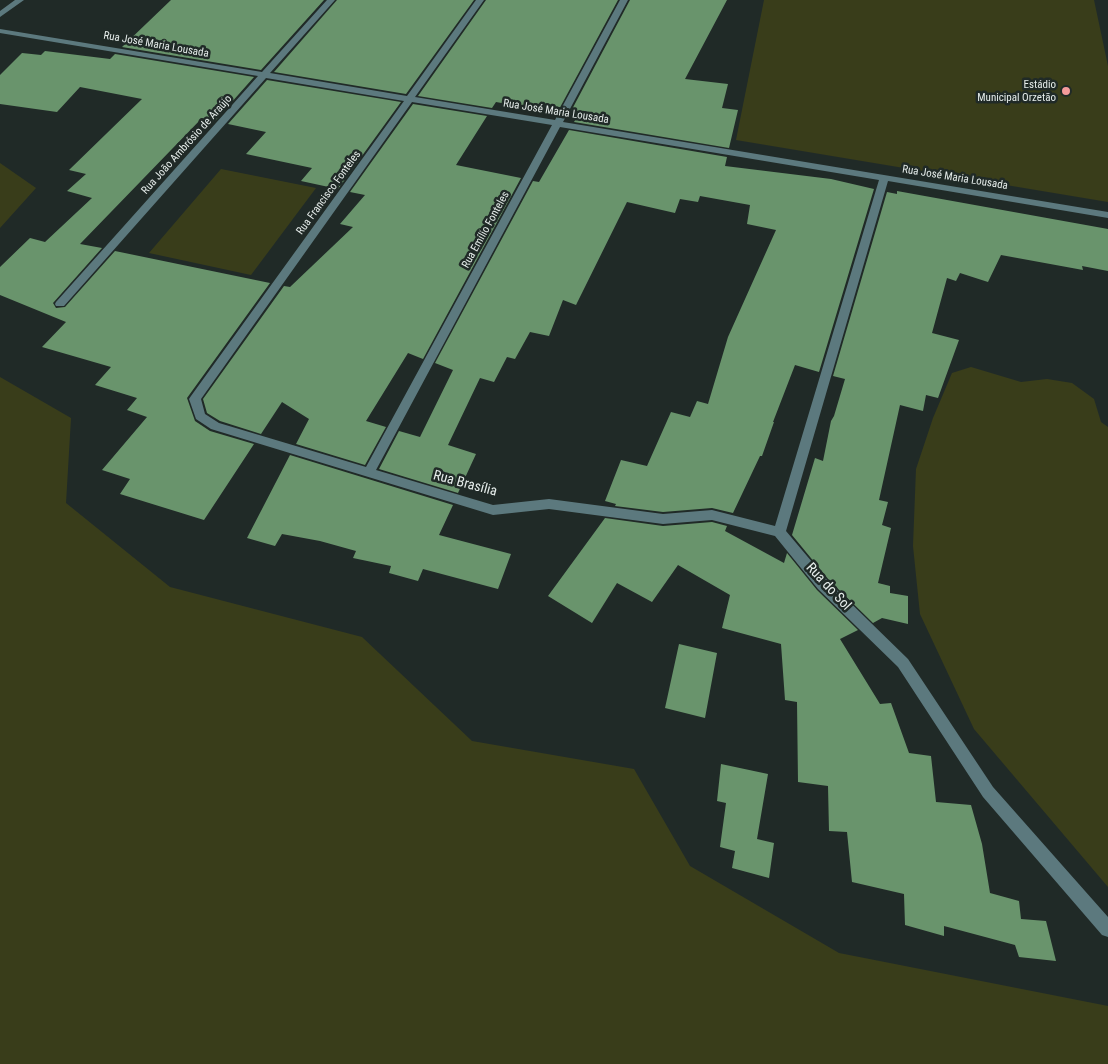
<!DOCTYPE html>
<html>
<head>
<meta charset="utf-8">
<style>
	body { margin:0 }
	canvas { display:block; background:#202a27 }
</style>
</head>
<body>
<canvas width="1108" height="1064"></canvas>
<script>
const context = document.querySelector('canvas').getContext('2d');
context.lineJoin = 'round';
function paint(path, color) { context.fillStyle = color; context.fill(path, 'evenodd'); }
function strokePath(path, color, width, dash) { context.strokeStyle = color; context.lineWidth = width; context.lineCap = dash ? 'butt' : 'round'; context.setLineDash(dash || []); context.stroke(path); }
function drawText(font, color, halo, rows, align = 'center') {
  context.font = font + ' "Roboto Condensed",sans-serif'; context.lineWidth = 5; context.setLineDash([]); context.textBaseline = 'middle'; context.strokeStyle = halo; context.fillStyle = color; for (const [text, x, y, turn = 0] of rows) {
    context.save(); context.translate(x, y); context.rotate((+turn || 0) * Math.PI / 180); context.textAlign = isNaN(turn) ? turn : align; if (halo) context.strokeText(text, 0, 0); context.fillText(text, 0, 0); context.restore();
  }
}
paint(new Path2D(`
	M 764,0 L 1094,0 L 1108,66 L 1108,202 L 736,140 Z
	M 0,163 L 36,188 L 0,228 Z
	M 221,169 L 316,188 L 251,275 L 149,253 Z
	M 971,367 L 1021,382 L 1047,379 L 1072,383 L 1094,399 L 1101,422 L 1108,427 L 1108,887 L 974,729 L 920,614 L 913,546 L 916,469 L 933,418 L 952,373 Z
	M 0,377 L 71,418 L 66,503 L 170,587 L 362,637 L 472,741 L 634,769 L 690,866 L 839,953 L 1108,1006 L 1108,1064 L 0,1064 Z`), '#393d1a');
paint(new Path2D(`
	M 171,0 L 324,0 L 261,70 L 122,47 Z
	M 337,0 L 474,0 L 406,94 L 274,72 Z
	M 486,0 L 618,0 L 557,113 L 496,102 L 492,108 L 418,96 Z
	M 630,0 L 727,0 L 685,79 L 728,84 L 722,108 L 738,110 L 729,148 L 574,122 L 577,117 L 569,115 Z
	M 45,51 L 110,59 L 115,54 L 254,77 L 215,121 L 202,118 L 80,244 L 102,248 L 53,303 L 56,308 L 65,307 L 115,251 L 270,283 L 187,398 L 195,421 L 210,431 L 254,444 L 204,520 L 120,494 L 130,479 L 102,470 L 147,417 L 127,410 L 137,398 L 95,385 L 111,367 L 42,347 L 66,322 L 0,295 L 0,267 L 30,238 L 45,242 L 92,198 L 67,191 L 86,174 L 69,170 L 142,99 L 80,87 L 57,112 L 0,104 L 0,75 L 22,53 L 41,55 Z
	M 267,80 L 401,102 L 338,189 L 301,181 L 312,168 L 246,154 L 266,132 L 228,124 Z
	M 413,104 L 487,116 L 456,165 L 521,178 L 423,359 L 408,353 L 366,421 L 386,427 L 365,465 L 296,444 L 309,419 L 282,402 L 261,434 L 220,421 L 207,413 L 203,399 L 284,286 L 290,287 L 353,227 L 340,224 L 365,195 L 350,192 Z
	M 569,130 L 727,157 L 725,166 L 831,179 L 874,189 L 819,372 L 795,365 L 773,422 L 774,422 L 762,456 L 760,456 L 733,513 L 712,508 L 663,512 L 615,506 L 616,504 L 605,501 L 621,460 L 647,466 L 671,412 L 690,417 L 697,401 L 708,404 L 728,337 L 776,230 L 747,224 L 750,205 L 700,196 L 698,202 L 680,199 L 675,213 L 627,202 L 576,305 L 563,300 L 549,336 L 530,332 L 515,359 L 507,357 L 494,382 L 480,378 L 448,445 L 476,454 L 458,493 L 379,469 L 399,431 L 420,437 L 453,370 L 435,363 L 533,181 L 539,182 Z
	M 897,191 L 1108,229 L 1108,271 L 1082,266 L 1083,270 L 1001,255 L 988,282 L 960,273 L 956,281 L 947,278 L 932,333 L 959,340 L 938,398 L 926,395 L 923,411 L 900,405 L 879,500 L 888,502 L 882,525 L 891,528 L 878,583 L 890,586 L 890,593 L 908,596 L 908,624 L 882,618 L 873,623 L 829,580 L 792,535 L 815,458 L 823,461 L 831,421 L 834,416 L 845,379 L 833,376 L 887,192 L 897,194 Z
	M 290,455 L 453,505 L 439,535 L 511,554 L 498,589 L 423,569 L 418,581 L 389,573 L 391,566 L 353,558 L 356,551 L 320,541 L 282,534 L 275,546 L 247,538 Z
	M 605,518 L 663,526 L 712,522 L 727,526 L 725,531 L 784,563 L 787,553 L 817,590 L 858,630 L 840,639 L 880,704 L 891,703 L 909,753 L 931,756 L 936,802 L 971,805 L 982,844 L 990,893 L 1019,901 L 1021,919 L 1046,921 L 1056,961 L 1019,957 L 1015,945 L 944,926 L 944,936 L 905,925 L 904,894 L 852,882 L 847,832 L 829,831 L 828,786 L 798,782 L 797,702 L 785,700 L 781,644 L 722,628 L 730,595 L 678,565 L 652,602 L 617,583 L 592,623 L 548,596 Z
	M 679,644 L 717,653 L 705,718 L 665,708 Z
	M 721,764 L 768,774 L 757,839 L 774,843 L 769,878 L 732,868 L 735,851 L 720,847 L 726,803 L 717,801 Z`), '#69946c');
paint(new Path2D(`
	M 15,0 L 24,0 L 0,17 L 0,11 Z
	M 327,0 L 335,0 L 270,73 L 407,96 L 476,0 L 484,0 L 415,97 L 555,120 L 620,0 L 628,0 L 563,122 L 1108,212 L 1108,218 L 888,181 L 786,531 L 828,581 L 908,659 L 993,787 L 1108,917 L 1108,937 L 1102,935 L 983,797 L 898,667 L 818,589 L 775,536 L 712,520 L 663,524 L 549,509 L 493,515 L 211,429 L 196,419 L 189,399 L 191,396 L 404,101 L 266,78 L 64,306 L 56,306 L 55,304 L 56,302 L 258,76 L 0,33 L 0,29 L 262,72 ZM 412,102 L 552,125 L 366,467 L 219,423 L 205,414 L 201,399 ZM 560,127 L 879,180 L 775,526 L 712,510 L 663,514 L 549,499 L 493,505 L 376,470 Z`), '#5c797e');
for (const [x, y, r, color] of [
	[1066,91,5,"#f59b9b"]
]) { const dot = new Path2D(); dot.arc(x, y, r, 0, 2 * Math.PI); context.fillStyle = color; context.fill(dot); strokePath(dot, '#202a27', 2); }
drawText('11px', '#e5ecea', '#202a27', [
	["Rua José Maria Lousada",156,45,10],
	["Rua José Maria Lousada",556,112,9],
	["Rua João Ambrósio de Araújo",187,145,-48],
	["Rua José Maria Lousada",955,178,9],
	["Rua Francisco Fonteles",329,193,-54],
	["Rua Emílio Fonteles",486,230,-61]
]);
drawText('11px', '#e5ecea', '#202a27', [
	["Estádio",1056,85],
	["Municipal Orzetão",1056,98]
], 'right');
drawText('14px', '#e5ecea', '#202a27', [
	["Rua Brasília",465,484,15],
	["Rua do Sol",828,587,47]
]);
</script>
</body>
</html>
